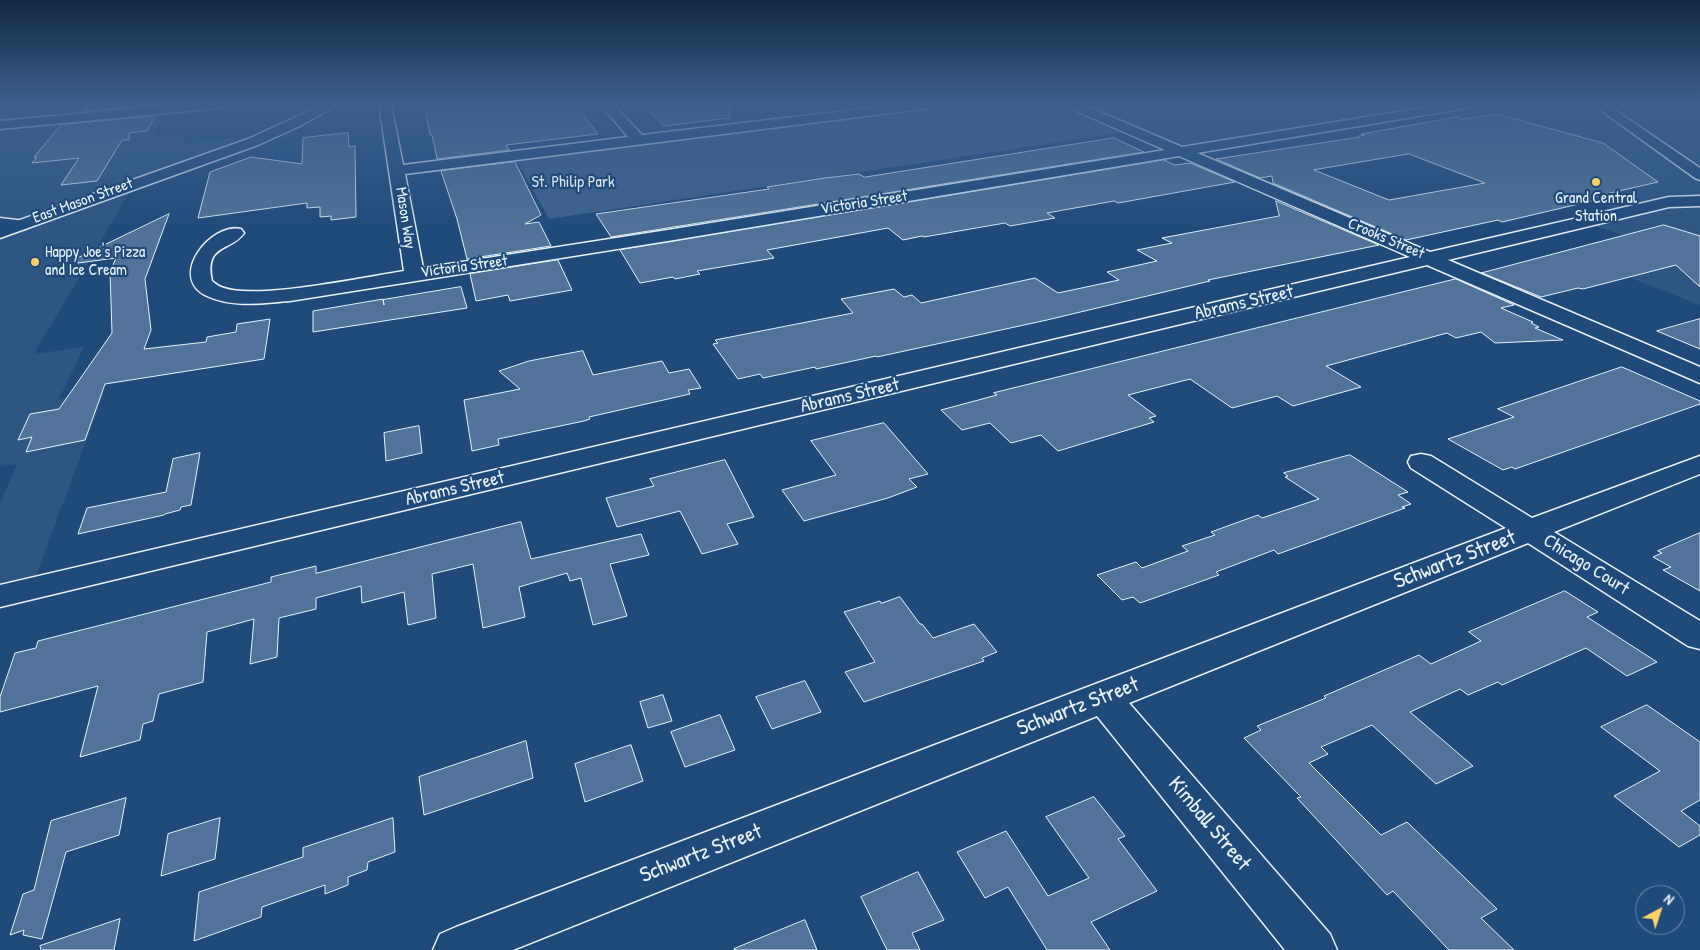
<!DOCTYPE html>
<html>
<head>
<meta charset="utf-8">
<style>
	body { margin:0 }
	#map { position:relative; width:1700px; height:950px; overflow:hidden; background:#1f4a7a; font-family:"Patrick Hand",sans-serif }
	canvas { display:block }
	.north { position:absolute; left:1635px; top:885px; width:50px; height:50px; box-sizing:border-box; background:#1f4a7a; border:1px solid #6f8dac; border-radius:50%; rotate:40deg; font-size:14px; font-weight:700; line-height:20px; text-align:center; color:#e8f1f8 }
	.north::after { content:''; display:block; margin:auto; width:18px; height:22px; background:#ffd166; clip-path:polygon(50% 0,100% 100%,50% 72%,0 100%) }
</style>
</head>
<body>
<div id="map">
<canvas width="1700" height="950"></canvas>
<div class="north">N</div>
</div>
<script>
const context = document.querySelector('canvas').getContext('2d');
context.lineJoin = 'round';
function paint(path, color) { context.fillStyle = color; context.fill(path, 'evenodd'); }
function strokePath(path, color, width, dash) { context.strokeStyle = color; context.lineWidth = width; context.lineCap = dash ? 'butt' : 'round'; context.setLineDash(dash || []); context.stroke(path); }
function drawText(font, color, halo, rows, align = 'center') {
  context.font = font + ' "Patrick Hand",sans-serif'; context.lineWidth = 4.5; context.setLineDash([]); context.textBaseline = 'middle'; context.strokeStyle = halo; context.fillStyle = color; for (const [text, x, y, turn = 0] of rows) {
    context.save(); context.translate(x, y); context.rotate((+turn || 0) * Math.PI / 180); context.textAlign = isNaN(turn) ? turn : align; if (halo) context.strokeText(text, 0, 0); context.fillText(text, 0, 0); context.restore();
  }
}
paint(new Path2D(`
	M 0,104 L 192,104 L 168,106 L 153,138 L 185,135 L 183,144 L 271,134 L 135,183 L 34,354 L 84,347 L 59,399 L 104,393 L 31,589 L 0,596 L 0,504 L 17,464 L 0,467 Z
	M 1082,104 L 1444,104 L 1184,145 L 1174,143 Z
	M 1467,104 L 1700,104 L 1700,305 L 1623,275 L 1685,256 L 1583,222 L 1625,212 L 1438,151 L 1520,135 L 1430,110 Z`), '#2e5683');
paint(new Path2D(`
	M 952,104 L 1062,104 L 1126,132 L 549,219 L 516,159 Z`), '#3c628c');
const building = new Path2D(`
	M 89,104 L 161,104 L 84,111 Z
	M 463,104 L 464,108 L 479,107 L 480,108 L 528,104 L 575,104 L 598,134 L 506,145 L 509,150 L 437,159 L 432,135 L 430,135 L 428,125 L 425,107 Z
	M 642,104 L 729,104 L 730,118 L 664,126 Z
	M 1497,114 L 1603,143 L 1658,182 L 1584,199 L 1592,201 L 1502,222 L 1498,220 L 1406,240 L 1273,183 L 1272,176 L 1260,178 L 1216,159 L 1360,137 L 1359,136 L 1365,135 L 1361,134 L 1456,117 L 1463,119 ZM 1409,154 L 1485,183 L 1389,200 L 1314,170 Z
	M 155,116 L 147,131 L 129,133 L 129,140 L 122,140 L 97,181 L 61,185 L 79,158 L 32,163 L 37,157 L 34,157 L 61,125 Z
	M 348,133 L 349,147 L 355,146 L 356,217 L 331,220 L 331,216 L 320,217 L 320,207 L 307,208 L 307,203 L 198,218 L 210,172 L 251,157 L 302,164 L 303,138 Z
	M 1114,138 L 1144,152 L 611,237 L 596,214 L 769,189 L 767,187 L 825,178 L 859,174 L 864,177 Z
	M 1164,160 L 1175,165 L 1190,163 L 1235,182 L 1118,203 L 1114,201 L 1047,213 L 1055,218 L 1010,226 L 1005,223 L 924,237 L 922,236 L 903,240 L 888,228 L 767,250 L 774,258 L 697,271 L 700,274 L 675,279 L 673,277 L 640,283 L 620,250 Z
	M 515,162 L 541,215 L 525,224 L 539,222 L 551,246 L 467,259 L 457,219 L 441,171 Z
	M 1276,201 L 1379,245 L 1208,280 L 1210,281 L 1047,320 L 877,357 L 876,356 L 816,369 L 815,367 L 763,378 L 760,374 L 738,379 L 713,344 L 718,343 L 715,340 L 853,313 L 841,299 L 894,289 L 904,297 L 912,295 L 921,303 L 1035,278 L 1058,293 L 1119,280 L 1107,272 L 1157,261 L 1137,250 L 1172,243 L 1162,238 L 1279,216 Z
	M 169,214 L 145,279 L 151,330 L 144,349 L 206,342 L 207,337 L 236,332 L 237,324 L 270,319 L 264,359 L 105,384 L 85,440 L 26,452 L 32,437 L 18,440 L 30,414 L 59,409 L 112,333 L 110,272 L 116,258 L 78,263 L 76,259 Z
	M 1664,225 L 1700,236 L 1700,287 L 1676,265 L 1583,289 L 1578,288 L 1541,297 L 1482,273 Z
	M 558,260 L 572,290 L 510,301 L 508,295 L 476,301 L 470,274 Z
	M 1456,279 L 1514,305 L 1501,308 L 1533,322 L 1531,323 L 1539,327 L 1535,328 L 1563,340 L 1495,343 L 1481,332 L 1456,338 L 1447,333 L 1326,366 L 1361,387 L 1293,406 L 1277,396 L 1232,408 L 1190,379 L 1128,395 L 1156,416 L 1149,418 L 1154,422 L 1058,451 L 1041,435 L 1011,443 L 990,423 L 962,430 L 941,410 L 997,395 L 994,393 Z
	M 461,287 L 467,308 L 313,332 L 313,311 L 383,299 L 384,305 L 383,300 Z
	M 1700,319 L 1700,349 L 1657,331 Z
	M 583,351 L 593,375 L 662,361 L 669,373 L 689,369 L 701,388 L 688,390 L 690,394 L 589,417 L 590,419 L 584,421 L 498,439 L 499,445 L 472,451 L 464,400 L 520,389 L 499,371 L 529,361 Z
	M 1622,367 L 1700,401 L 1700,404 L 1515,469 L 1512,467 L 1503,470 L 1448,439 L 1514,417 L 1498,409 Z
	M 884,423 L 928,474 L 909,479 L 917,487 L 888,498 L 804,521 L 782,490 L 836,475 L 811,441 Z
	M 419,426 L 422,453 L 386,461 L 384,433 Z
	M 200,453 L 191,505 L 181,507 L 180,510 L 165,514 L 164,515 L 78,534 L 87,508 L 166,492 L 173,459 Z
	M 1350,455 L 1408,492 L 1398,495 L 1411,504 L 1402,507 L 1405,508 L 1278,554 L 1274,550 L 1216,572 L 1219,575 L 1205,580 L 1140,603 L 1133,597 L 1122,600 L 1097,575 L 1136,562 L 1142,568 L 1188,551 L 1182,546 L 1215,535 L 1211,532 L 1258,515 L 1262,518 L 1319,499 L 1285,477 L 1288,476 L 1284,473 Z
	M 725,460 L 754,517 L 727,524 L 738,544 L 702,554 L 680,511 L 617,527 L 606,498 L 654,486 L 650,479 Z
	M 521,522 L 531,559 L 641,534 L 649,555 L 610,564 L 627,616 L 593,625 L 581,578 L 570,581 L 567,573 L 519,587 L 525,617 L 483,628 L 473,564 L 432,574 L 436,618 L 408,625 L 404,592 L 362,603 L 361,586 L 316,598 L 316,609 L 279,618 L 277,657 L 250,664 L 254,619 L 207,632 L 203,682 L 159,694 L 153,721 L 143,724 L 140,740 L 80,757 L 98,686 L 0,712 L 0,697 L 15,653 L 36,648 L 38,641 L 271,582 L 271,577 L 316,566 L 316,573 Z
	M 1700,533 L 1700,591 L 1663,570 L 1671,567 L 1653,557 L 1662,553 L 1658,551 Z
	M 1565,591 L 1598,612 L 1587,617 L 1657,662 L 1627,676 L 1586,648 L 1502,685 L 1498,682 L 1468,695 L 1460,689 L 1410,712 L 1473,766 L 1436,784 L 1372,725 L 1321,747 L 1328,754 L 1309,763 L 1381,835 L 1407,822 L 1497,909 L 1481,918 L 1514,950 L 1449,950 L 1393,891 L 1387,895 L 1297,798 L 1301,797 L 1244,738 L 1261,730 L 1257,726 L 1326,698 L 1324,696 L 1419,655 L 1431,664 L 1481,641 L 1469,632 Z
	M 900,597 L 920,624 L 922,624 L 933,638 L 974,624 L 997,652 L 982,658 L 984,661 L 864,702 L 845,672 L 875,662 L 844,612 L 880,601 L 881,603 Z
	M 805,681 L 821,712 L 772,729 L 756,697 Z
	M 663,695 L 672,721 L 648,728 L 640,702 Z
	M 1647,705 L 1700,742 L 1700,800 L 1681,811 L 1700,826 L 1700,835 L 1679,847 L 1614,796 L 1660,771 L 1601,727 Z
	M 720,715 L 735,750 L 685,767 L 671,732 Z
	M 526,741 L 533,778 L 424,815 L 419,777 Z
	M 631,745 L 643,781 L 585,802 L 575,764 Z
	M 1094,797 L 1125,836 L 1118,839 L 1157,891 L 1091,922 L 1110,950 L 1047,950 L 1008,887 L 985,898 L 957,852 L 1006,831 L 1048,896 L 1089,878 L 1046,817 Z
	M 126,798 L 119,835 L 66,852 L 42,939 L 23,935 L 24,930 L 10,935 L 23,894 L 34,890 L 51,821 Z
	M 220,818 L 215,859 L 161,876 L 168,834 Z
	M 393,818 L 395,852 L 368,862 L 367,870 L 348,877 L 348,885 L 325,894 L 325,885 L 262,907 L 261,917 L 194,941 L 199,892 L 303,857 L 303,848 Z
	M 918,872 L 944,920 L 912,933 L 920,950 L 887,950 L 861,897 Z
	M 120,919 L 114,950 L 41,950 L 40,946 Z
	M 805,920 L 817,950 L 735,950 L 734,949 Z`);
paint(building, '#517399');
strokePath(building, '#e8f1f8', 1);
const minor = new Path2D(`
	M 184,104 L 226,104 L 220,108 L 0,129 L 0,121 Z
	M 379,104 L 391,104 L 403,165 L 628,137 L 601,104 L 613,104 L 642,135 L 903,104 L 936,104 L 930,108 L 405,174 L 423,268 L 674,229 L 1165,150 L 1067,107 L 1065,104 L 1081,104 L 1182,147 L 1446,104 L 1473,104 L 1471,107 L 1467,108 L 1197,153 L 1430,252 L 1669,197 L 1700,196 L 1700,206 L 1669,207 L 1448,260 L 1700,367 L 1700,383 L 1427,265 L 0,607 L 0,585 L 1410,257 L 1179,156 L 674,240 L 290,301 C 264,303 232,308 207,296 C 167,277 211,222 241,229 L 244,233 C 231,252 204,243 212,281 C 215,283 218,286 221,287 C 254,301 365,277 404,271 Z
	M 0,218 L 25,221 L 28,225 L 25,229 L 19,230 L 0,228 Z
	M 1421,454 L 1431,456 L 1532,518 L 1700,456 L 1700,474 L 1554,532 L 1700,621 L 1700,649 L 1688,646 L 1528,543 L 1129,703 L 1330,934 L 1337,950 L 1285,950 L 1097,716 L 513,950 L 433,950 L 440,934 L 456,927 L 1506,528 L 1411,468 L 1408,462 L 1411,456 Z`);
const secondary = new Path2D(`
	M 324,104 L 339,104 L 298,127 L 258,145 L 0,238 L 0,227 L 248,139 Z`);
const primary = new Path2D(`
	M 1592,104 L 1606,104 L 1700,168 L 1700,180 L 1695,178 Z`);
strokePath(minor, '#e8f1f8', 3);
strokePath(secondary, '#e8f1f8', 3);
strokePath(primary, '#e8f1f8', 3);
paint(minor, '#1f4a7a');
paint(secondary, '#1f4a7a');
paint(primary, '#1f4a7a');
const sky = context.createLinearGradient(0, 0, 0, 237);
sky.addColorStop(0, '#112943');
sky.addColorStop(0.44, '#3c608d');
sky.addColorStop(1, '#3c608d00');
context.fillStyle = sky;
context.fillRect(0, 0, 1700, 237);
for (const [x, y, r, color] of [
	[1596,182,5,"#ffd166"],
	[35,262,5,"#ffd166"]
]) { const dot = new Path2D(); dot.arc(x, y, r, 0, 2 * Math.PI); context.fillStyle = color; context.fill(dot); strokePath(dot, '#1f4a7a', 2); }
drawText('16px', '#d7e3ed', '#1f4a7a', [
	["St. Philip Park",573,183]
]);
drawText('16px', '#e8f1f8', '#1f4a7a', [
	["Grand Central",1596,199],
	["Station",1596,217],
	["Happy Joe's Pizza",45,253,"left"],
	["and Ice Cream",45,271,"left"]
]);
drawText('16px', '#e8f1f8', '#1f4a7a', [
	["East Mason Street",83,201,-20],
	["Victoria Street",864,203,-9],
	["Mason Way",405,218,81],
	["Crooks Street",1386,239,23],
	["Victoria Street",464,267,-8]
]);
drawText('19px', '#e8f1f8', '#1f4a7a', [
	["Abrams Street",1244,303,-13],
	["Abrams Street",850,396,-13],
	["Abrams Street",455,489,-13],
	["Chicago Court",1586,565,32]
]);
drawText('22px', '#e8f1f8', '#1f4a7a', [
	["Schwartz Street",1455,560,-21],
	["Schwartz Street",1078,707,-21],
	["Kimball Street",1209,824,50],
	["Schwartz Street",701,854,-21]
]);
</script>
</body>
</html>
